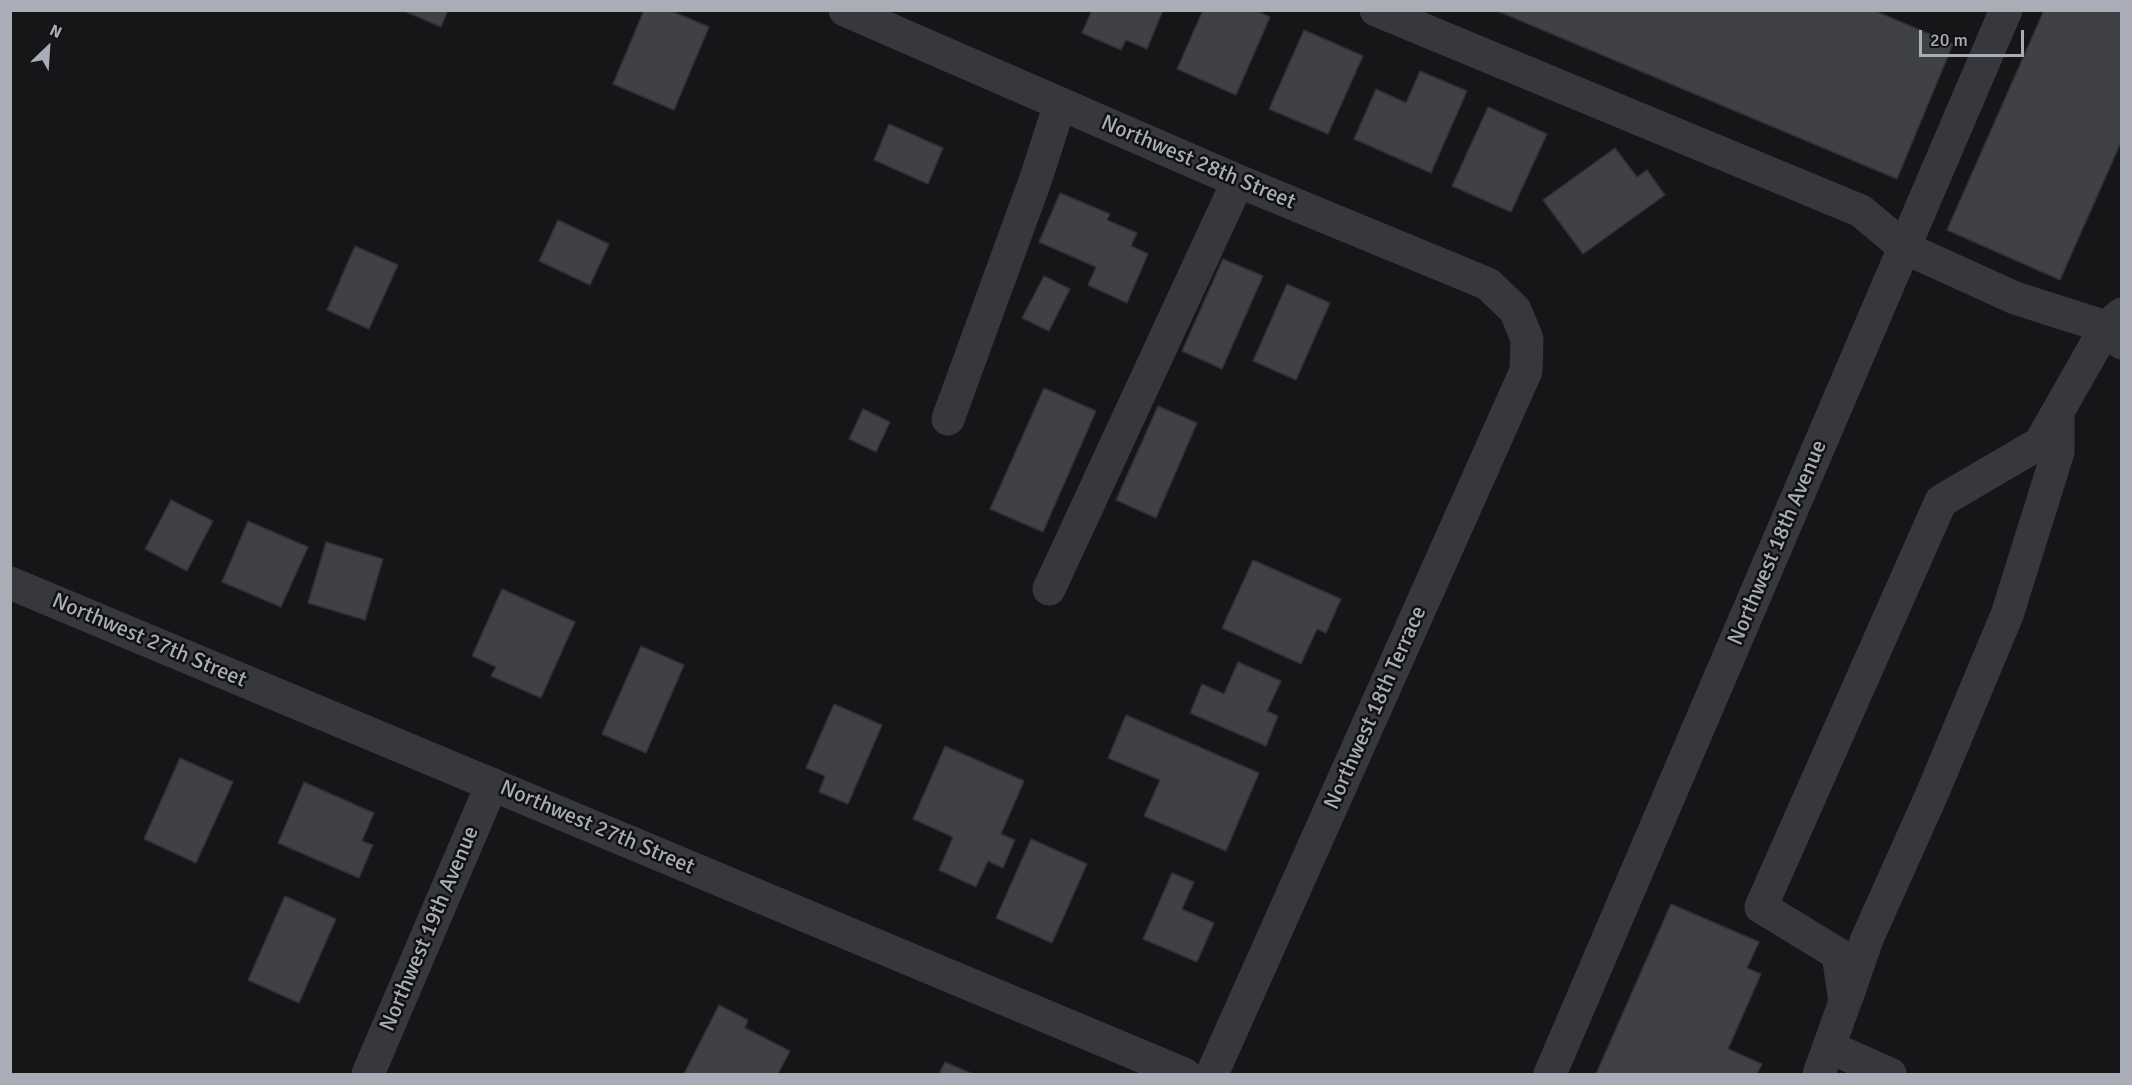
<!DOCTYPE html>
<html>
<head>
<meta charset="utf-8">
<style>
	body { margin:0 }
	#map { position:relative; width:2132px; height:1085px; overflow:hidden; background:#161618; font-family:Signika,sans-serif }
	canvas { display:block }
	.frame { position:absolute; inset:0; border:12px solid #a8adb8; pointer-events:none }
	.north { position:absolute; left:18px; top:18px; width:60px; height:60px; -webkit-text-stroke:4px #111113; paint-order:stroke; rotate:25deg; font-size:16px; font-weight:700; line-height:24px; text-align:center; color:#a8adb8 }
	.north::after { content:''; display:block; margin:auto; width:21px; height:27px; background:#a8adb8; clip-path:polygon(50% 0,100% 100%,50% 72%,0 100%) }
	.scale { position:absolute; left:1919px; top:30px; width:105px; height:27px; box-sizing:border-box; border:3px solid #a8adb8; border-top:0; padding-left:8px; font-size:18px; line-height:21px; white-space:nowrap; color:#a8adb8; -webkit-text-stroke:4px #111113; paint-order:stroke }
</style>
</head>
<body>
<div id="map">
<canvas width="2132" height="1085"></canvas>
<div class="frame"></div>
<div class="north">N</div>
<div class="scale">20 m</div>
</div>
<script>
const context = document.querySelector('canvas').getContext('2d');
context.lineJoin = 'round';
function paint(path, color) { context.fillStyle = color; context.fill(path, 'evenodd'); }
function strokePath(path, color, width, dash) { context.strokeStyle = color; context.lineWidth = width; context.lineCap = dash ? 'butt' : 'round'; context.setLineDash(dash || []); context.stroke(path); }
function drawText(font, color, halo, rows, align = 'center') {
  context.font = font + ' Signika,sans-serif'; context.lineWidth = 5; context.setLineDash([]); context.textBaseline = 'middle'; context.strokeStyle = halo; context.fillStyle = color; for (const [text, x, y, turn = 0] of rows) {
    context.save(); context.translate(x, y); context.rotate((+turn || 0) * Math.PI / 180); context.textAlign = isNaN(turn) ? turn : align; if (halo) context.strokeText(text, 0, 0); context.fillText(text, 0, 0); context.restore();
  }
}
const building = new Path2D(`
	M 402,10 L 448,10 L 441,27 Z
	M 644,10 L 669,10 L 709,27 L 674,110 L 613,84 Z
	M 1092,10 L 1163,10 L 1147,49 L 1126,40 L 1121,50 L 1082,33 Z
	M 1203,10 L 1255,10 L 1270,17 L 1236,95 L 1177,69 Z
	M 1495,10 L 1873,10 L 1953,44 L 1897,179 Z
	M 2044,10 L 2122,10 L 2122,140 L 2060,280 L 1947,230 Z
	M 1304,30 L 1363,56 L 1328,134 L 1269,109 Z
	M 1420,71 L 1467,91 L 1431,173 L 1354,139 L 1376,89 L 1406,103 Z
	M 1488,107 L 1547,134 L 1511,212 L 1452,186 Z
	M 889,124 L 943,148 L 928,184 L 874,160 Z
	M 1615,148 L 1637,177 L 1647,170 L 1665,195 L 1583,254 L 1543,200 Z
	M 1060,193 L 1110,214 L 1107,220 L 1137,233 L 1131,246 L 1148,254 L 1127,303 L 1088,285 L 1096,267 L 1039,242 Z
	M 558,220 L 609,244 L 590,285 L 539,261 Z
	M 355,246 L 398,265 L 369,329 L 327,310 Z
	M 1223,259 L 1263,276 L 1222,369 L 1182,351 Z
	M 1044,276 L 1070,289 L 1049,331 L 1022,318 Z
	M 1287,284 L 1330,303 L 1296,380 L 1253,361 Z
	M 1044,388 L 1096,411 L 1043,532 L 990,509 Z
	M 1158,406 L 1197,423 L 1156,518 L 1116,500 Z
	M 863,409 L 890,422 L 876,452 L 849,439 Z
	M 171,500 L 213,521 L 187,571 L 145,549 Z
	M 248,521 L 308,547 L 281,607 L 222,582 Z
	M 326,542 L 383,559 L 365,620 L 308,603 Z
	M 1253,560 L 1341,599 L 1326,633 L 1317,629 L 1301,664 L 1222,628 Z
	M 502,589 L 575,622 L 541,698 L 491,676 L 496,667 L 472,656 Z
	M 641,646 L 684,665 L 646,753 L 602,734 Z
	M 1238,662 L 1281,681 L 1267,711 L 1278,716 L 1266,746 L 1190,713 L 1202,684 L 1224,694 Z
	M 834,704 L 882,725 L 848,804 L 819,792 L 825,776 L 806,768 Z
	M 1126,715 L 1259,773 L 1226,851 L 1144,816 L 1160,780 L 1108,758 Z
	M 945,746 L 1024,781 L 1001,834 L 1015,840 L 1003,868 L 988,861 L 976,887 L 939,870 L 953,837 L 913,819 Z
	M 180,758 L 233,782 L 196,863 L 144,839 Z
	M 304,782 L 374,813 L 362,841 L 373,845 L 359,878 L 278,843 Z
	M 1031,839 L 1087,864 L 1052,943 L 996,918 Z
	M 1172,873 L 1194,882 L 1182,909 L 1214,923 L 1197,962 L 1143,939 Z
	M 285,896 L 336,919 L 299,1003 L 248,980 Z
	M 1671,904 L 1759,942 L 1747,968 L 1761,974 L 1728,1049 L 1762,1064 L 1757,1074 L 1596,1074 Z
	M 719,1005 L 748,1020 L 745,1028 L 790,1051 L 778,1074 L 684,1074 Z
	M 945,1062 L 973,1074 L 939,1074 Z`);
paint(building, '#404145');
strokePath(building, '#303034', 1.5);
strokePath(new Path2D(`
	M 845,10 L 1238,181 L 1488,284 L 1515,310 L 1527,339 L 1526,371 L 1212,1074
	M 1376,10 L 1861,211 L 1905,248 L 2015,298 L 2106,327 L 2122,314
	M 948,419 L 1035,181 L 1060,104
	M 10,583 L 1184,1074
	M 1049,589 L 1238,181
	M 1847,997 L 1867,939 L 1932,794 L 2007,615 L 2058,452 L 2058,416
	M 1829,1047 L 1890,1074
	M 368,1074 L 492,784
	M 1550,1074 L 2006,10
	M 1819,1074 L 1845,1002 L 1838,954 L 1761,907 L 1941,501 L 2040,443 L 2106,327 L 2122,343`), '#37383d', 33);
drawText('22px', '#a8adb8', '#111113', [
	["Northwest 28th Street",1198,163,23],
	["Northwest 18th Avenue",1778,543,-67],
	["Northwest 27th Street",149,641,23],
	["Northwest 18th Terrace",1376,708,-66],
	["Northwest 27th Street",597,828,23],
	["Northwest 19th Avenue",430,929,-67]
]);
</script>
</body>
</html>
